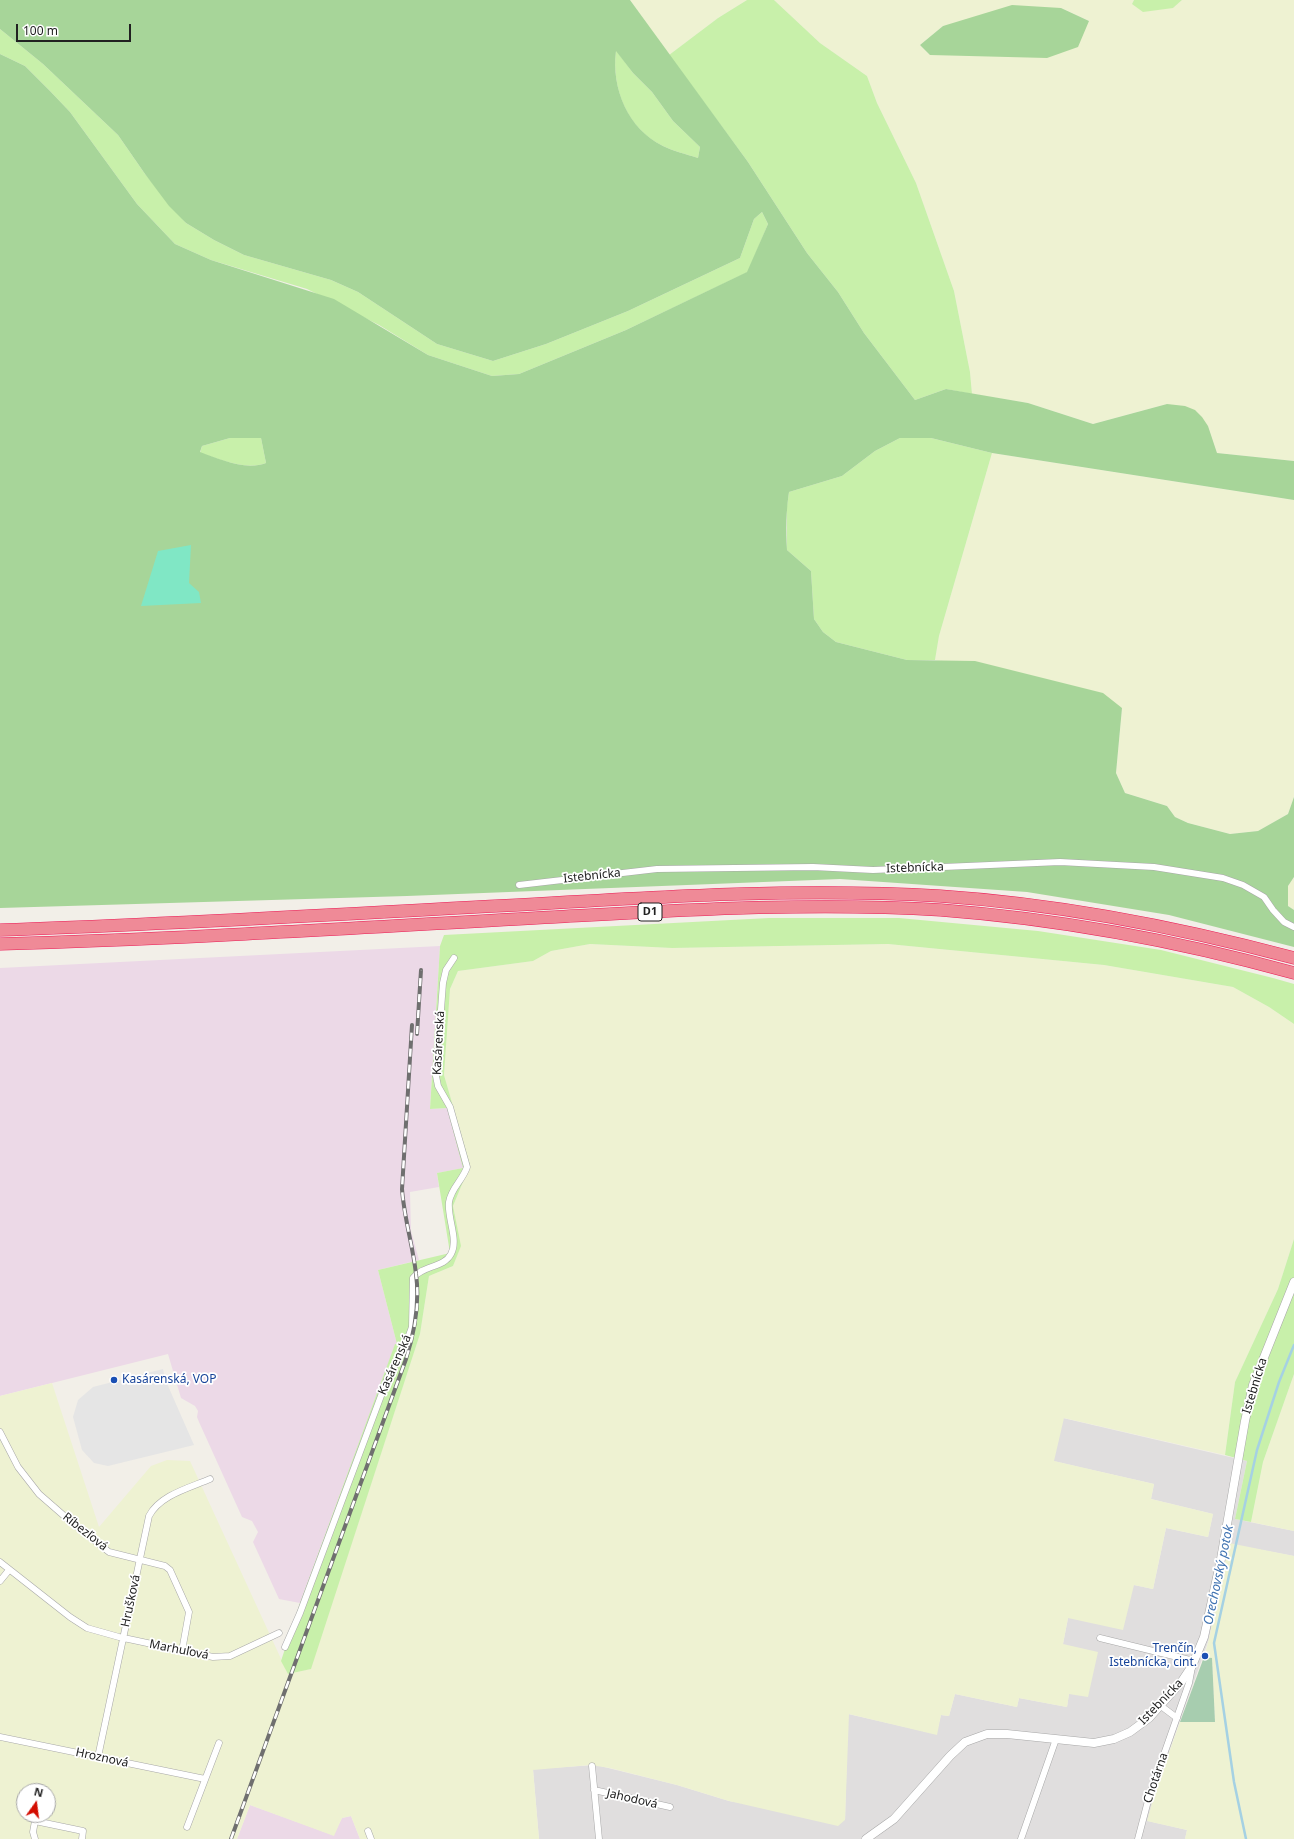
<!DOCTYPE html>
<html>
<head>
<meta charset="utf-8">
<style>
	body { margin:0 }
	#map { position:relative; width:1294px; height:1839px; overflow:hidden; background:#f2efe8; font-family:"Noto Sans",sans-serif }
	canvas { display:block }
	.north { position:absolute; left:16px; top:1783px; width:40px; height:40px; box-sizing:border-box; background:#fff; border:1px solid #a6a6a6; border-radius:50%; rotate:14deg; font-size:11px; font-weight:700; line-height:16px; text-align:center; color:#212121 }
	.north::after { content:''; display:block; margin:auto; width:14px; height:18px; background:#d30c00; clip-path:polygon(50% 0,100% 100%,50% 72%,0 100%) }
	.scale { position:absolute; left:16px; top:24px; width:115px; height:18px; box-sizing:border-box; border:2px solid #212121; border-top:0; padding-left:5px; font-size:12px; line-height:14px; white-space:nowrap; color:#212121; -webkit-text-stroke:3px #fff; paint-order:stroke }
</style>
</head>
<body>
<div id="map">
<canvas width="1294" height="1839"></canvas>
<div class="north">N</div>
<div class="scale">100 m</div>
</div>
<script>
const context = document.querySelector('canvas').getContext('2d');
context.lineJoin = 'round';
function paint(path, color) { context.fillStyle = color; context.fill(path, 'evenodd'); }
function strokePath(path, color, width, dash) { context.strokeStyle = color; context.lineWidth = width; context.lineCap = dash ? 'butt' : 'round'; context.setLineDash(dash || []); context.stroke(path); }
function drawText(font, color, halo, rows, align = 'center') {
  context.font = font + ' "Noto Sans",sans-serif'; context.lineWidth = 3.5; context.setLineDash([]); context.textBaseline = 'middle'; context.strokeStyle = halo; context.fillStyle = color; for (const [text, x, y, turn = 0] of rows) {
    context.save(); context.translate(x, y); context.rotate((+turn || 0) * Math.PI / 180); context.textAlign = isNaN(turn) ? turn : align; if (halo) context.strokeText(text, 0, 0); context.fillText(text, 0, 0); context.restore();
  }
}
paint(new Path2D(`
	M 1063,1418 L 1247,1461 L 1235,1519 L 1294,1531 L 1294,1556 L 1229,1544 L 1209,1639 L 1156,1789 L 1148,1821 L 1187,1830 L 1185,1839 L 539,1839 L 533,1769 L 596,1765 L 677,1785 L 729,1801 L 845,1820 L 848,1714 L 936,1734 L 941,1715 L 949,1716 L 955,1694 L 1017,1707 L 1019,1698 L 1067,1707 L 1069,1694 L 1063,1644 L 1068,1618 L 1134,1585 L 1153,1589 L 1166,1528 L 1208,1537 L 1213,1514 L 1151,1499 L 1154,1484 L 1053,1461 Z`), '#e0dede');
paint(new Path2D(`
	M 440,946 L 430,1109 L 447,1108 L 464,1168 L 437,1173 L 439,1187 L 410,1192 L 411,1231 L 419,1260 L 378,1270 L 397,1344 L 395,1345 L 300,1603 L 279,1599 L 253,1542 L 258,1532 L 252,1521 L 242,1517 L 199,1422 L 197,1417 L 198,1411 L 195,1406 L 181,1398 L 168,1354 L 0,1396 L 0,968 Z
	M 250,1805 L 333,1835 L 342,1818 L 351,1816 L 360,1839 L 237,1839 Z`), '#ecd9e7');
paint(new Path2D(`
	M 630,0 L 747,0 L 718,18 L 669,55 Z
	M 774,0 L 1134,0 L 1132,4 L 1173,8 L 1182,0 L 1294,0 L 1294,461 L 1217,453 L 1208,426 L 1167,404 L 1093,424 L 1028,403 L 972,394 L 970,372 L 954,291 L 916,183 L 877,103 L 867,76 L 820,43 ZM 1061,8 L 1089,21 L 982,55 L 930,55 L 920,45 L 943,26 Z
	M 992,453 L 1294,500 L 1294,797 L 1288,814 L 1258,831 L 1230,834 L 1188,823 L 1175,817 L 1167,806 L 1125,793 L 1116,773 L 1122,708 L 935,660 L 939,636 Z
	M 1294,877 L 1294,910 L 1288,906 L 1288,886 Z
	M 590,944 L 672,948 L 888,944 L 1104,965 L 1233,987 L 1269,1007 L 1294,1024 L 1294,1239 L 1278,1289 L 1235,1382 L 1225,1455 L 1064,1418 L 1054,1461 L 1154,1484 L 1151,1499 L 1213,1514 L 1208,1537 L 1166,1528 L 1153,1589 L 1134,1585 L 1123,1630 L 1068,1618 L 1063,1644 L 1098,1652 L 1088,1697 L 1069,1694 L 1067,1707 L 1019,1698 L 1017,1707 L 955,1694 L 949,1716 L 941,1715 L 937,1735 L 849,1714 L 845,1820 L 838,1826 L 729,1801 L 677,1785 L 610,1768 L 590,1765 L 533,1770 L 539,1839 L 360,1839 L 351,1816 L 342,1818 L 334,1836 L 250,1805 L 237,1839 L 0,1839 L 0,1396 L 52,1383 L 99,1527 L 151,1466 L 167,1460 L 190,1461 L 288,1674 L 310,1669 L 420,1334 L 429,1276 L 453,1266 L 460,1246 L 453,1206 L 470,1165 L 444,1075 L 450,989 L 458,971 L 533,961 L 551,951 ZM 24,1791 L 48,1791 L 48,1815 L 24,1815 Z
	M 1294,1374 L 1294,1531 L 1251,1522 L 1263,1462 Z
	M 1229,1543 L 1294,1556 L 1294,1839 L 1185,1839 L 1187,1830 L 1147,1821 L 1156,1789 L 1180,1722 L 1215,1722 L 1212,1658 L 1204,1657 L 1209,1639 Z`), '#eef2d2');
paint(new Path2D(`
	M 747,0 L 774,0 L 820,43 L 867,76 L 877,103 L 916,183 L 954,291 L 970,372 L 972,394 L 946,389 L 915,400 L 864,333 L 838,292 L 807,253 L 748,162 L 669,55 L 718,18 Z
	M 1134,0 L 1182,0 L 1173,8 L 1143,12 L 1132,4 Z
	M 0,29 L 43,64 L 118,135 L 145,174 L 186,223 L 214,240 L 244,255 L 331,280 L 358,292 L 437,344 L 493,361 L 546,344 L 628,311 L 740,258 L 754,219 L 762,212 L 768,224 L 748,272 L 626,330 L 519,374 L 492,376 L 428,355 L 379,325 L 307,289 L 211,260 L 175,244 L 137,204 L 70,112 L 51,92 L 25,66 L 0,54 Z
	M 616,50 L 633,73 L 652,92 L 673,121 L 700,147 L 698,158 C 686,154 673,151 663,146 C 627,129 611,87 616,50 Z
	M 230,438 L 261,438 L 266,463 C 245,471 220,459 200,453 L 202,446 Z
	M 900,438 L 931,438 L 992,453 L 939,636 L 935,660 L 907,660 L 836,642 L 823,632 L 814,619 L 811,571 L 787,550 L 787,506 L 789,492 L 842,476 L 875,451 Z
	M 769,918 L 899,918 L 1038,931 L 1161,950 L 1273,978 L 1294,984 L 1294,1024 L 1269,1007 L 1233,987 L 1104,965 L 888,944 L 672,948 L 590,944 L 551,951 L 533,961 L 458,971 L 450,989 L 444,1075 L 470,1165 L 453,1206 L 461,1246 L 453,1266 L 429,1276 L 420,1334 L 311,1669 L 288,1674 L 281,1661 L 300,1603 L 395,1344 L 397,1344 L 378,1270 L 450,1253 L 437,1173 L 463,1168 L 447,1108 L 430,1109 L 440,946 L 444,935 Z
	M 1294,1239 L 1294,1374 L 1263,1462 L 1251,1522 L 1235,1519 L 1247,1461 L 1225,1455 L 1235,1382 L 1278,1289 Z`), '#c8f0aa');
paint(new Path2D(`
	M 0,0 L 630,0 L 748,162 L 807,253 L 838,292 L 864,333 L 915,400 L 946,389 L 1028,403 L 1093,424 L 1167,404 L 1185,406 L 1195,410 L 1202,417 L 1208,426 L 1217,453 L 1294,461 L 1294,500 L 992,453 L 931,438 L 900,438 L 875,451 L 842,476 L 789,492 C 786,511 786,530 787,550 L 811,571 L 814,619 L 823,632 L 836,642 L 907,660 L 975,661 L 1103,693 L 1122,708 L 1116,773 L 1125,793 L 1167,806 L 1175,817 L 1188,823 L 1230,834 L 1258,831 L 1288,814 L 1294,797 L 1294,877 L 1288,886 L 1288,906 L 1294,910 L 1294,947 L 1169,915 L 1027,892 L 840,879 L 407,896 L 0,908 L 0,54 L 25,66 L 51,92 L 70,112 L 137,204 L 175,244 L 211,260 L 334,299 L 428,355 L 492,376 L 519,374 L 626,330 L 747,272 L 768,224 L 762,212 L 754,219 L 740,258 L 628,311 L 546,344 L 493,361 L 437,344 L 358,292 L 331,280 L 244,255 L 214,240 L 186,223 L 169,206 L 145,174 L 118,135 L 43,64 L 0,29 ZM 616,51 L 633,73 L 652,92 L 673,121 L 700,147 L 698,158 C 686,154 673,151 663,146 C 628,129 611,88 616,51 ZM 230,438 L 261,438 L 266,463 C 245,471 220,459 200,452 L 202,446 Z
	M 1012,5 L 1061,8 L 1089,21 L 1078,47 L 1047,58 L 930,55 L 920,45 L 943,26 Z`), '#a7d599');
paint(new Path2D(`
	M 1204,1657 L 1212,1658 L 1215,1722 L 1180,1722 Z`), '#a7cdaf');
paint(new Path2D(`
	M 191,545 L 189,583 L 199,592 L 201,603 L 141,606 L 158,551 Z`), '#80e7c5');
paint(new Path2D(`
	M 163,1369 L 165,1379 L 194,1445 L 108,1466 L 94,1463 L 82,1450 L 73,1417 L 78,1400 L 93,1387 Z`), '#e5e5e5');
strokePath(new Path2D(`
	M 1246,1839 L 1234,1782 L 1214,1643 L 1257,1450 L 1279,1382 L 1294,1345`), '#a5d1e3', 2.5);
const minor = new Path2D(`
	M 519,885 L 657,869 L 813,867 L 873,870 L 1060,862 L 1154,867 L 1223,878 L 1243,885 L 1264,897 L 1273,910 L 1284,922 L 1294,927
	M 0,1432 L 18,1467 L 39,1494 L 70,1521 L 109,1552 L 165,1566 L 170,1570 L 189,1612 L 182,1651
	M 0,1562 L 70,1617 L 87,1628 L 119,1637 L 213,1657 L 230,1656 L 279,1633
	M 0,1581 L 9,1570
	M 1100,1638 L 1194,1661
	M 285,1647 L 300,1613 L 388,1377 L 404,1349 L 412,1327 L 413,1278 C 423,1265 444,1268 451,1254 C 459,1240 447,1218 449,1202 C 451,1188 463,1180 467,1167 L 450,1107 L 438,1086 L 436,1076 L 443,983 L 446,970 L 454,958
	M 1161,1706 L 1177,1718
	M 0,1737 L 205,1779
	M 98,1757 L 149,1516 C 160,1495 189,1488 210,1479
	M 592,1766 L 599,1839
	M 594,1790 L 670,1807
	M 187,1827 L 219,1743
	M 368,1831 L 371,1839
	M 35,1839 L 33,1832 L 35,1821 L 83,1831 L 82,1839
	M 1021,1839 L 1056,1739
	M 1138,1839 L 1149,1797 L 1189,1683 L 1192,1667`);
const tertiary = new Path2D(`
	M 866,1839 L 894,1819 L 950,1756 L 965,1742 L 987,1734 L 1007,1734 L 1094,1743 L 1114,1739 L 1130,1732 L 1149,1718 L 1182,1681 L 1192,1666 L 1204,1637 L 1221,1559 L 1245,1421 L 1253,1385 L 1294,1282`);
const motorway = new Path2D(`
	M 0,930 C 179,924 357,913 535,904 C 670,896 805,888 940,896 C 1060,904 1178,927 1294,958
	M 0,944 C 185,939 370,927 555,917 C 683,910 812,902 941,910 C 1060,919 1178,941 1294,973`);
strokePath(minor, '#a8a8a8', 7);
strokePath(tertiary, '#a8a8a8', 9);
strokePath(motorway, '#ea1b56', 13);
strokePath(minor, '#fff', 6);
strokePath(tertiary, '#fff', 8);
strokePath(motorway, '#ef8a97', 12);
const rail = new Path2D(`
	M 417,1034 L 421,970
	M 231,1839 L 406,1359 C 415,1331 420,1304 416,1274 C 413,1246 404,1218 402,1189 L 412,1025`);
strokePath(rail, '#6f6f6f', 4);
strokePath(rail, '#fff', 2.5, [8]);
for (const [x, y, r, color] of [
	[114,1380,4,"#1a4fb4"],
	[1205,1656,4,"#1a4fb4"]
]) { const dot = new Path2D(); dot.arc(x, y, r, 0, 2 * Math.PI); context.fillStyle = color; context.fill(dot); strokePath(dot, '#fff', 1.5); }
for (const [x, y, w] of [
	[650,912,24]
]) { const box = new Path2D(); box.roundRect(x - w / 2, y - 9, w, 18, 3); context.fillStyle = '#fff'; context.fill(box); strokePath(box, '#212121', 1); }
drawText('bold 11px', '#212121', null, [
	["D1",650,912]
]);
drawText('12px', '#212121', '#fff', [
	["Istebnícka",915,868,-2],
	["Istebnícka",592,876,-6],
	["Kasárenská",439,1043,-87],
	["Kasárenská",395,1365,-66],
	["Istebnícka",1255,1386,-73],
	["Ríbezľová",85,1532,38],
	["Hrušková",131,1601,-78],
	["Marhuľová",179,1650,11],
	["Istebnícka",1161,1702,-46],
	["Hroznová",102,1758,12],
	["Chotárna",1156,1778,-71],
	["Jahodová",632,1799,13]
]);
drawText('12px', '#164399', '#fff', [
	["Kasárenská, VOP",122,1380],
	["Trenčín,",1197,1649,"right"],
	["Istebnícka, cint.",1197,1663,"right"]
], 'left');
drawText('italic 13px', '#4174b2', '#fff', [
	["Orechovský potok",1219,1575,-78]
]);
</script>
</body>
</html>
